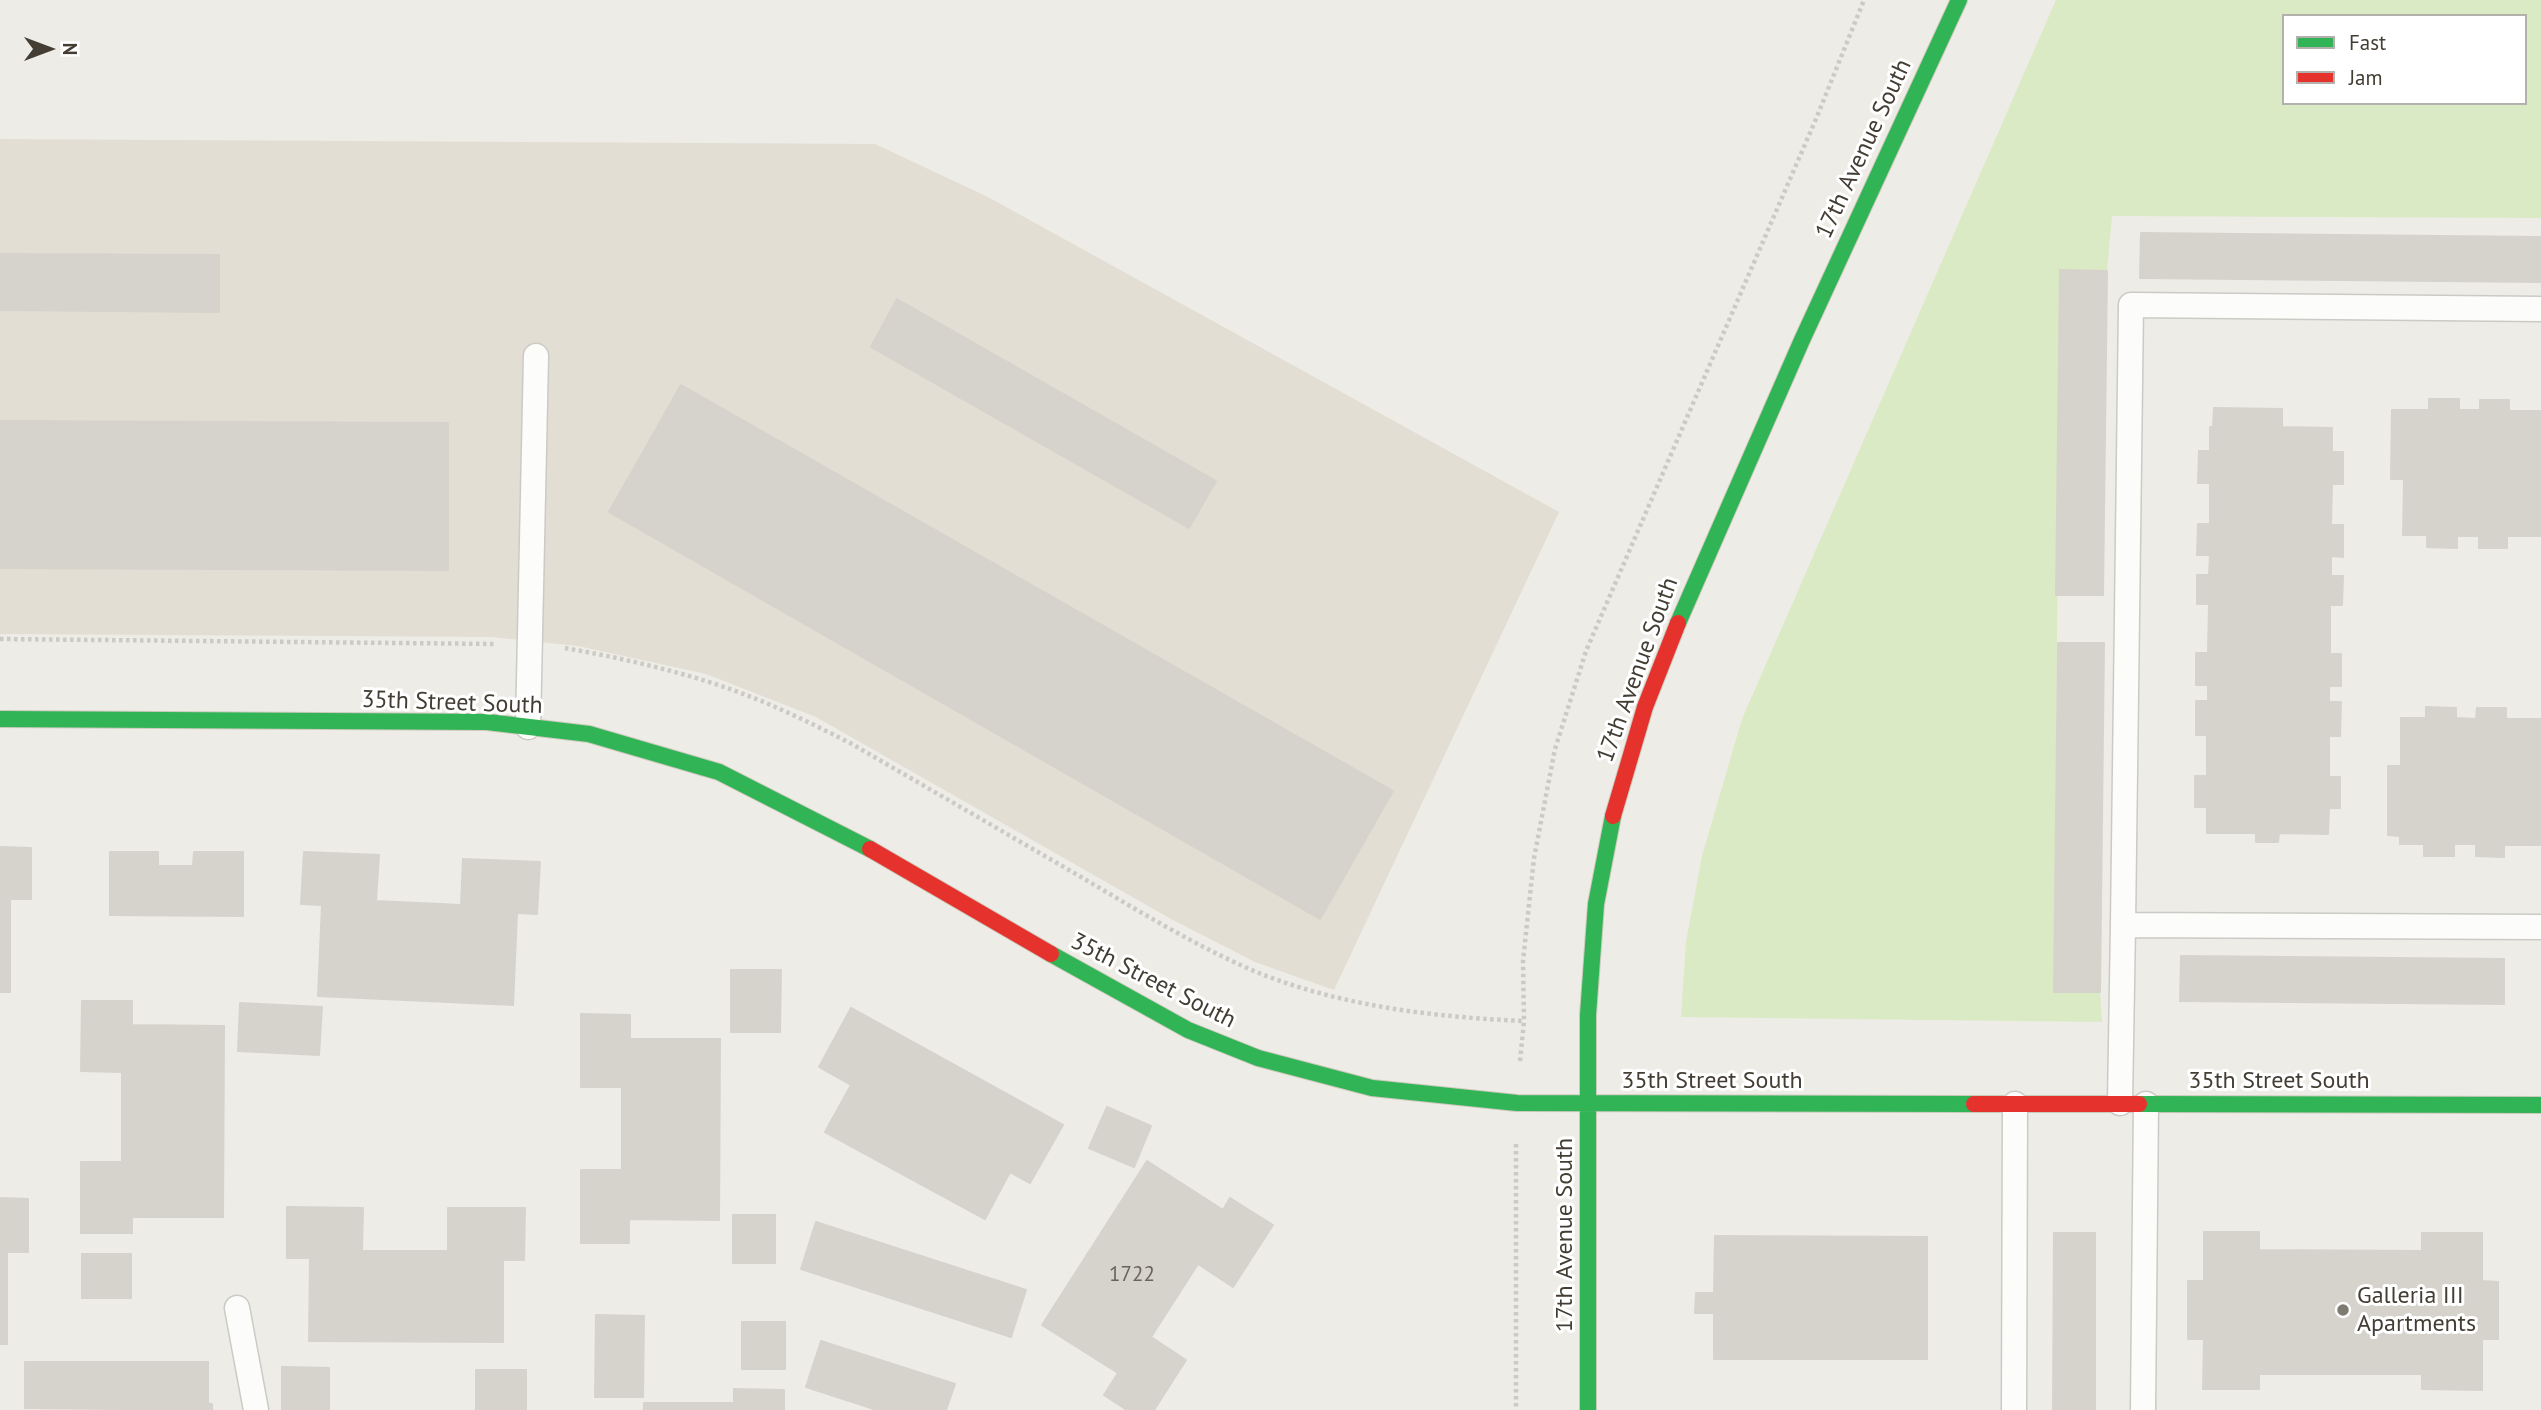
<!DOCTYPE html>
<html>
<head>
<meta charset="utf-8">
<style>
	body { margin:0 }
	#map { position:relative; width:2541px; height:1410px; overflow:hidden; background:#eeece6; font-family:"PT Sans",sans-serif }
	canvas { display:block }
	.legend { position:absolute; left:2282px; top:14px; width:245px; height:91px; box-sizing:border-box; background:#fff; border:2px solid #b4b1ad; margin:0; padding:9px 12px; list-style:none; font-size:21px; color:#433d33 }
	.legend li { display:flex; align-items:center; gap:14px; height:35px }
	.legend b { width:35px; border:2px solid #b4b1ad }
	.north { position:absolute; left:14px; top:14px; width:70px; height:70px; -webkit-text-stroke:5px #fff; paint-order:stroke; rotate:90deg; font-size:19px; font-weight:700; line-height:28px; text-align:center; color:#433d33 }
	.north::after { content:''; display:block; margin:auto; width:24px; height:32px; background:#433d33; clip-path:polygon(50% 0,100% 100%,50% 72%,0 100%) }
</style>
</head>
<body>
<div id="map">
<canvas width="2541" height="1410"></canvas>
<ul class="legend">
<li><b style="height:9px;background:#30b455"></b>Fast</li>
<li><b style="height:9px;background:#e5322d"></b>Jam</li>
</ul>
<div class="north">N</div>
</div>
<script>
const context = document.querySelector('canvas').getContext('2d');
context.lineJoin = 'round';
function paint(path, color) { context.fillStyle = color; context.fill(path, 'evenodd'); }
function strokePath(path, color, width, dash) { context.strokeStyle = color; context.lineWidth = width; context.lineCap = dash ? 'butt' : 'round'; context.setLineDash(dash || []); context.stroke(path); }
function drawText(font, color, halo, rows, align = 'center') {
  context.font = font + ' "PT Sans",sans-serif'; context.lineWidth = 6; context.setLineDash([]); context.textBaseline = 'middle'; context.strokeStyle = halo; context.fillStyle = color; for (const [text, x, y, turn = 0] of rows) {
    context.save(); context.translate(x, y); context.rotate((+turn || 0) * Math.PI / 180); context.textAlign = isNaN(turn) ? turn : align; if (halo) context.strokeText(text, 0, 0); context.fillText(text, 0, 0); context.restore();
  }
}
paint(new Path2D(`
	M 0,139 L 875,144 L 988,197 L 1559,512 L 1334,990 L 1255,962 L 1171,919 L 816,717 L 706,674 L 578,646 L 491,637 L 0,634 Z`), '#e3ded3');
paint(new Path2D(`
	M 2056,0 L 2541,0 L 2541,218 L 2112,216 L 2107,271 L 2060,271 L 2054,991 L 2100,992 L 2102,1022 L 1681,1017 L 1686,942 L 1702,856 L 1742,719 ZM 2284,16 L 2525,16 L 2525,103 L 2284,103 Z`), '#daeac4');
const building = new Path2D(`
	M 2141,233 L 2541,237 L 2541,282 L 2140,278 Z
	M 0,254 L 219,255 L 219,312 L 0,310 Z
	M 2060,270 L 2107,271 L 2103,595 L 2056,595 Z
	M 897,299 L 1216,481 L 1189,528 L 871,347 Z
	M 681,385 L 1393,791 L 1320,919 L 609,512 Z
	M 2429,399 L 2459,399 L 2459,410 L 2480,410 L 2480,400 L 2509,400 L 2509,411 L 2541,411 L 2541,536 L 2507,536 L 2507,548 L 2479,548 L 2479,536 L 2457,536 L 2457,548 L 2427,547 L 2427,535 L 2403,535 L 2404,479 L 2391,479 L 2392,410 L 2429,410 Z
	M 2214,408 L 2282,409 L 2282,427 L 2332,428 L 2332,452 L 2343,452 L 2343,484 L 2332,484 L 2331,525 L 2343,525 L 2343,557 L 2331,556 L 2331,576 L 2343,576 L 2342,605 L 2330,605 L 2330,654 L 2341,654 L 2341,686 L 2329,686 L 2329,702 L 2341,702 L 2340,736 L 2329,736 L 2329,777 L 2340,777 L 2340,808 L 2329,808 L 2328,834 L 2279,833 L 2278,842 L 2256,842 L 2256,833 L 2207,833 L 2207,807 L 2195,807 L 2195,776 L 2207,776 L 2207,735 L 2196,735 L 2196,701 L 2208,701 L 2208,685 L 2196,685 L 2196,653 L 2208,653 L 2209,604 L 2197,604 L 2197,575 L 2209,575 L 2210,555 L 2197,555 L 2198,524 L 2210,524 L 2210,483 L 2198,483 L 2199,451 L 2210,451 L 2210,427 L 2213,427 Z
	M 0,421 L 448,423 L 448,570 L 0,568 Z
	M 2058,643 L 2104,643 L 2100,992 L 2054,992 Z
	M 2426,707 L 2456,708 L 2456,718 L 2476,719 L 2477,708 L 2506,708 L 2506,719 L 2541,719 L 2541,845 L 2504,845 L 2504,857 L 2476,856 L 2476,844 L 2454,844 L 2454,856 L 2424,856 L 2424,844 L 2400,844 L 2400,836 L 2388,835 L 2388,766 L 2401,766 L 2401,718 L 2426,718 Z
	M 0,847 L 31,848 L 31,899 L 10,899 L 10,992 L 0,992 Z
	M 110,852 L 158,852 L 158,866 L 193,866 L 194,852 L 243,852 L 243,916 L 110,915 Z
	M 304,852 L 379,855 L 376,901 L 461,905 L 463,859 L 540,862 L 537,914 L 517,913 L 513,1005 L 318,996 L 322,905 L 301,904 Z
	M 2181,956 L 2504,959 L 2504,1004 L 2180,1001 Z
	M 731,970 L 781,970 L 780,1032 L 731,1032 Z
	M 82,1001 L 132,1001 L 132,1025 L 224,1026 L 223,1217 L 132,1217 L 132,1233 L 81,1233 L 81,1162 L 122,1162 L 122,1072 L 81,1071 Z
	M 240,1003 L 322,1007 L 319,1055 L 238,1051 Z
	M 851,1008 L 1063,1125 L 1030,1183 L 1010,1172 L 985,1219 L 825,1132 L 851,1085 L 819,1067 Z
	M 581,1014 L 630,1015 L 630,1039 L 720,1039 L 719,1220 L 629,1219 L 629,1243 L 581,1243 L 581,1170 L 622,1170 L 622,1087 L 581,1087 Z
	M 1107,1107 L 1151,1126 L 1134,1167 L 1089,1148 Z
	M 1147,1161 L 1223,1210 L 1230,1198 L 1273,1225 L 1233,1287 L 1198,1264 L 1151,1337 L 1186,1360 L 1154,1410 L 1127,1410 L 1104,1395 L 1118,1373 L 1042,1325 Z
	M 0,1198 L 28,1199 L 28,1252 L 7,1252 L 7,1344 L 0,1344 Z
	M 287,1207 L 363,1208 L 362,1251 L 448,1251 L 448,1208 L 525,1208 L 524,1260 L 503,1260 L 503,1342 L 309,1341 L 310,1258 L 287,1258 Z
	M 733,1215 L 775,1215 L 775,1263 L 733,1263 Z
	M 816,1222 L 1026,1290 L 1011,1337 L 801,1269 Z
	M 2204,1232 L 2259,1232 L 2259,1250 L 2422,1251 L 2422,1233 L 2482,1233 L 2482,1281 L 2498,1282 L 2498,1339 L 2482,1339 L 2482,1390 L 2422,1389 L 2422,1374 L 2259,1374 L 2259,1389 L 2203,1389 L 2204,1339 L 2188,1339 L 2188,1281 L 2204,1281 Z
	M 2054,1233 L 2095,1233 L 2095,1410 L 2053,1410 Z
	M 1715,1236 L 1927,1237 L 1927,1359 L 1714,1359 L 1714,1313 L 1695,1313 L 1696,1293 L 1714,1293 Z
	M 82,1254 L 131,1254 L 131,1298 L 82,1298 Z
	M 596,1315 L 644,1316 L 643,1397 L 595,1397 Z
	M 742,1322 L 785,1322 L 785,1369 L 742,1369 Z
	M 821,1341 L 955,1384 L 946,1410 L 877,1410 L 806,1387 Z
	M 25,1362 L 208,1362 L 208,1404 L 212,1404 L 212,1410 L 25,1408 Z
	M 282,1367 L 329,1368 L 329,1410 L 282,1410 Z
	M 476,1370 L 526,1370 L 526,1410 L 476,1410 Z
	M 734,1389 L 784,1390 L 784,1410 L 644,1410 L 644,1403 L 734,1403 Z`);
paint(building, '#d6d3cd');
strokePath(building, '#d6d3cc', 2);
const lane = new Path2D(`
	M 528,727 L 536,356
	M 2123,925 L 2131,305 L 2541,309
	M 2120,1103 L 2123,925 L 2541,927
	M 237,1308 L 256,1410
	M 2014,1410 L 2015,1104
	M 2143,1410 L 2146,1104`);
const fast = new Path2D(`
	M 1678,623 L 1802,340 L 1959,0
	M 0,719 L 487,722 L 589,734 L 719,772 L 870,849
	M 1051,954 L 1188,1030 L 1258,1058 L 1372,1088 L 1517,1103 L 1974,1104
	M 2139,1104 L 2541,1105
	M 1588,1410 L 1588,1015 L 1596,904 L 1613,816`);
const jam = new Path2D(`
	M 1613,816 L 1645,707 L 1678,623
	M 870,849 L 1051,954
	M 1974,1104 L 2139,1104`);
strokePath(lane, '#cccac4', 27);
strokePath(fast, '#cdc9bd', 18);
strokePath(jam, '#cdc9bd', 18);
strokePath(new Path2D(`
	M 0,639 L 497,644
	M 565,648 C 621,658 679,671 733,690 C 774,705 813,724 852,744 C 928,788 1005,833 1081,877 C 1137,910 1194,945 1254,971 C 1339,1006 1433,1017 1524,1021
	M 1520,1061 L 1524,1021 L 1523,961 L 1534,858 L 1555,749 L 1586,651 L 1816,119 L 1864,0
	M 1516,1144 L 1516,1410`), '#cccac5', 4.5, [3.5, 3.5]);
strokePath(lane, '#fcfcfb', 24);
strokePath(fast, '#30b455', 16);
strokePath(jam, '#e5322d', 16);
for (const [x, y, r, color] of [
	[2343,1310,7,"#7f7a72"]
]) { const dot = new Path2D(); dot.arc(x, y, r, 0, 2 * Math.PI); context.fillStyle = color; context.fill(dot); strokePath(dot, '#fff', 2.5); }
drawText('21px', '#69645b', null, [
	["1722",1132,1275]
]);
drawText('24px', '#433d33', '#fff', [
	["17th Avenue South",1864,149,-65],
	["17th Avenue South",1638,670,-70],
	["35th Street South",452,703,2],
	["35th Street South",1153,981,27],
	["35th Street South",1712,1081],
	["35th Street South",2279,1081],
	["17th Avenue South",1565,1235,-90]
]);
drawText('24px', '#433d33', '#fff', [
	["Galleria III",2357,1296],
	["Apartments",2357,1324]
], 'left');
</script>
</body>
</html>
